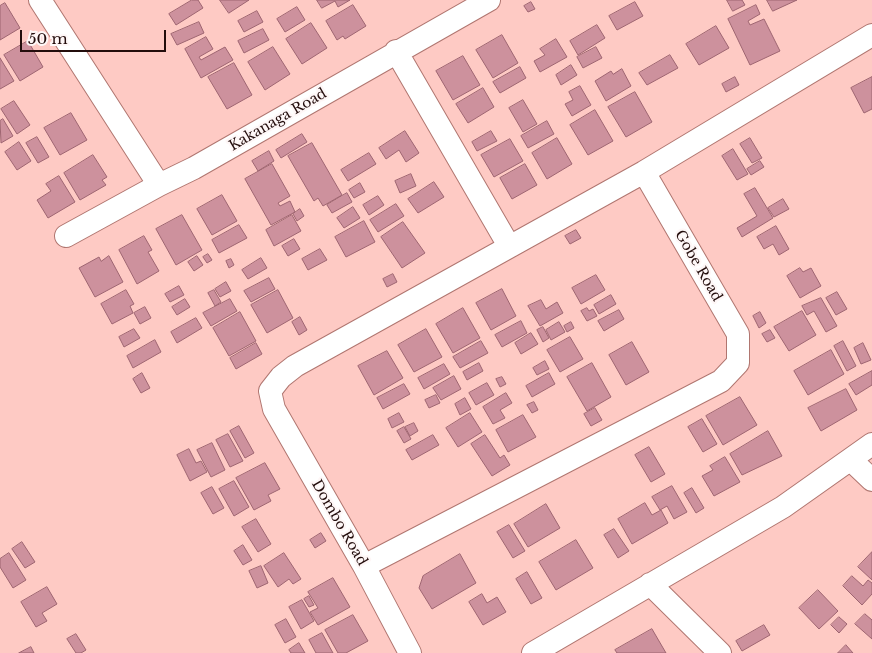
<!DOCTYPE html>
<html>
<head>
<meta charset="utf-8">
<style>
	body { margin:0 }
	#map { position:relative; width:872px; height:653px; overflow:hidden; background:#fecac4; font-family:"Libre Baskerville",serif }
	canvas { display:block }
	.scale { position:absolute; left:20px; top:30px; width:146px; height:22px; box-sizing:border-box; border:2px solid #230d0c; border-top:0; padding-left:6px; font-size:15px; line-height:18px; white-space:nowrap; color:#230d0c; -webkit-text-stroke:4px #fef7f7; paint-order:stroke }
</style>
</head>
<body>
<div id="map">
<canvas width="872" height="653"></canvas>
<div class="scale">50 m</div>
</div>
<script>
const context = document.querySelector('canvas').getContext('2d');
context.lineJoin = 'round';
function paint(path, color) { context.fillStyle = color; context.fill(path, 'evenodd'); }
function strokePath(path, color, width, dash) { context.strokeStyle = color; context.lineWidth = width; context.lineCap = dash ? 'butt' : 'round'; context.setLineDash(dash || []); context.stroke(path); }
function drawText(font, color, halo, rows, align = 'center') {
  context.font = font + ' "Libre Baskerville",serif'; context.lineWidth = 4.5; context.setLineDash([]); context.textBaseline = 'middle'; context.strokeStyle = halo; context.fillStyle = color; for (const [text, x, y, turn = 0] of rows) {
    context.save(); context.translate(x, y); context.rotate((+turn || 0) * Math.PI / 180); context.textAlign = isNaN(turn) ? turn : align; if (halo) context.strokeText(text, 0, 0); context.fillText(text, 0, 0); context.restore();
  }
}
const building = new Path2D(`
	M 192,0 L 198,0 L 203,8 L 176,25 L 169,14 Z
	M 220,0 L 249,0 L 229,13 Z
	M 317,0 L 350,0 L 338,7 L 335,1 L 322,8 Z
	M 727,0 L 742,0 L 745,5 L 733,11 Z
	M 767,0 L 797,0 L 773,11 Z
	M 531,2 L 535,9 L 528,12 L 524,6 Z
	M 635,2 L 643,16 L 617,30 L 609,16 Z
	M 5,3 L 20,28 L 0,40 L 0,6 Z
	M 353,5 L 366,26 L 345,39 L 343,36 L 337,40 L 326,21 Z
	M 756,5 L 760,14 L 748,21 L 750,25 L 764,19 L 780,51 L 750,65 L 728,19 Z
	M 297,7 L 305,20 L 285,32 L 277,19 Z
	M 257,11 L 263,22 L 244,32 L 238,21 Z
	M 199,22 L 204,33 L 177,45 L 171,34 Z
	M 311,23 L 327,48 L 302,64 L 286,39 Z
	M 597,25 L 605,38 L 578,55 L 570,41 Z
	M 716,26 L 729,48 L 699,65 L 686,44 Z
	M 263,29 L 269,40 L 244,53 L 238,41 Z
	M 502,35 L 518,63 L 493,78 L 476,50 Z
	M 206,37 L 213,49 L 199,57 L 201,60 L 225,47 L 233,60 L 201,78 L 185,49 Z
	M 556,39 L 567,57 L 540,72 L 534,61 L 545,55 L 540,49 Z
	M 28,41 L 43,67 L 20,81 L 4,55 Z
	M 273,47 L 290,74 L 265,90 L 248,62 Z
	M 596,47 L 602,58 L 583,68 L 577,57 Z
	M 670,55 L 678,68 L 647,85 L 639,73 Z
	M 463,56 L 480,85 L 453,100 L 436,71 Z
	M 0,58 L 14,81 L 0,89 Z
	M 234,63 L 252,95 L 227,109 L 208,77 Z
	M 571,65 L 577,75 L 561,85 L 556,75 Z
	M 520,67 L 526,78 L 500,93 L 493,82 Z
	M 622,69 L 631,86 L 606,101 L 595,81 L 611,71 L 613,74 Z
	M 735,77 L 739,85 L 726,92 L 722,84 Z
	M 872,77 L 872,109 L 864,113 L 851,88 Z
	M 580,86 L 591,105 L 572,116 L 565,104 L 573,100 L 569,92 Z
	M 483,88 L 494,107 L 468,123 L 456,104 Z
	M 635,92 L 652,122 L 626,137 L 608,107 Z
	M 523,100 L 537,124 L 523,132 L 509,108 Z
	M 14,101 L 30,125 L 17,134 L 1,109 Z
	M 595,110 L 613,141 L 588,155 L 570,125 Z
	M 71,113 L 87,140 L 60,155 L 44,128 Z
	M 3,119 L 13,136 L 1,143 L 0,121 Z
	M 547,121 L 554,134 L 528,148 L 521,136 Z
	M 405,131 L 419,153 L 406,162 L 399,150 L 386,159 L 379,148 Z
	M 491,131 L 497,141 L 477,151 L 472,142 Z
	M 302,134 L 307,142 L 281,158 L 276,150 Z
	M 37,137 L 49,157 L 38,163 L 26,143 Z
	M 557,138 L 572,164 L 547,179 L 532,153 Z
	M 750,138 L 762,158 L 752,163 L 740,144 Z
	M 510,139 L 523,161 L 494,177 L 481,155 Z
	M 19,142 L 31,161 L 17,170 L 5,152 Z
	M 312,143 L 342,195 L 323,206 L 318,198 L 314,201 L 288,156 Z
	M 733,149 L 748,174 L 737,180 L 722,156 Z
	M 269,151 L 274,161 L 258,171 L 252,161 Z
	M 369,153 L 376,164 L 348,181 L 341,170 Z
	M 93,155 L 107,177 L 102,180 L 106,185 L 80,200 L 64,173 Z
	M 760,161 L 764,167 L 751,175 L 747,169 Z
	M 272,164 L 290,196 L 278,203 L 280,206 L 290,201 L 295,212 L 271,225 L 245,179 Z
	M 525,164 L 537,185 L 512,199 L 500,178 Z
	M 411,174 L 416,186 L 400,193 L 395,181 Z
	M 59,176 L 75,202 L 48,218 L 37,200 L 51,191 L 46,184 Z
	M 434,182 L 444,197 L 418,213 L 408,199 Z
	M 360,183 L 365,192 L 354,198 L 349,190 Z
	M 755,188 L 773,218 L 742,237 L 737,228 L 757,216 L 744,194 Z
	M 347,193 L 352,202 L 332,213 L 327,205 Z
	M 222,195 L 237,221 L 212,235 L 197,209 Z
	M 378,196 L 384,205 L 369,215 L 363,205 Z
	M 783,199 L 789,209 L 774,217 L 768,208 Z
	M 396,204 L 404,216 L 378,232 L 370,220 Z
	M 353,207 L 360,218 L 344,228 L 337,218 Z
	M 300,209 L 304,216 L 297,221 L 293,214 Z
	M 182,215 L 202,250 L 176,265 L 156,229 Z
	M 292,215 L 301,231 L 274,246 L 266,230 Z
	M 364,221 L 375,242 L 346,257 L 335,237 Z
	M 403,222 L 425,253 L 402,268 L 381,237 Z
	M 239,225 L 247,238 L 219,253 L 212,240 Z
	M 776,226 L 789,249 L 779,255 L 773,244 L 764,249 L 757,237 Z
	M 576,230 L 581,238 L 570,244 L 565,236 Z
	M 144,236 L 152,250 L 148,252 L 159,271 L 137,284 L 119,250 Z
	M 294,239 L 300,249 L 288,256 L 282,246 Z
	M 320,249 L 327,260 L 308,270 L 302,259 Z
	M 208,254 L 212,260 L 207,263 L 203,257 Z
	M 109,256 L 123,282 L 95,297 L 79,268 L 99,257 L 101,261 Z
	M 197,256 L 203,265 L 194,271 L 188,262 Z
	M 261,258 L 267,268 L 248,279 L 242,270 Z
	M 231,259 L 234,265 L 229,268 L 226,261 Z
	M 800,268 L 803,272 L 811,268 L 821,286 L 800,298 L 787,276 Z
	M 393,274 L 397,282 L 387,287 L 383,279 Z
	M 596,275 L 605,290 L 581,304 L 572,288 Z
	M 269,278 L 275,289 L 251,302 L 244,291 Z
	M 226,282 L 231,291 L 220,297 L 215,289 Z
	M 179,286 L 184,295 L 170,302 L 165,294 Z
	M 502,289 L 516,316 L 491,330 L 476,303 Z
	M 126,290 L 134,304 L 130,306 L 133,313 L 112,324 L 101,304 Z
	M 214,290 L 221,302 L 215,306 L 208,293 Z
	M 278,290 L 293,318 L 267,333 L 251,305 Z
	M 837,292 L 847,309 L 836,315 L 826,298 Z
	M 611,295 L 616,304 L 599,314 L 594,305 Z
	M 821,298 L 837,326 L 826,332 L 814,311 L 807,315 L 802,306 Z
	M 185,299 L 190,307 L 177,315 L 172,307 Z
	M 230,299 L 237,311 L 211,326 L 203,313 Z
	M 541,300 L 546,309 L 557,302 L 563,313 L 540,326 L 528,306 Z
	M 145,307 L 151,318 L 140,324 L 134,313 Z
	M 463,308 L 480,338 L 453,353 L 436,324 Z
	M 587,308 L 589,311 L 593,309 L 597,316 L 587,321 L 581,311 Z
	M 619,310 L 624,319 L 604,331 L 598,321 Z
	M 802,311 L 816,335 L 789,351 L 774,327 Z
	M 240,312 L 256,341 L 229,356 L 213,328 Z
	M 760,312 L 766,323 L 759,328 L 753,316 Z
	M 300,317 L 307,330 L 299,335 L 292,322 Z
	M 196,318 L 202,328 L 177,343 L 171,332 Z
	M 521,321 L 527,333 L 502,347 L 495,335 Z
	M 559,322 L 565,332 L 551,340 L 546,330 Z
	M 571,322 L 574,328 L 567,332 L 564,326 Z
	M 543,327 L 549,338 L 543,342 L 537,330 Z
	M 134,329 L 140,338 L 124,347 L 119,337 Z
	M 426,329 L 442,357 L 414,372 L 398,345 Z
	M 770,330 L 775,338 L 767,342 L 762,334 Z
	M 531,333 L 538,344 L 521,354 L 515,343 Z
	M 570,337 L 583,359 L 560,372 L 547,350 Z
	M 155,340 L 161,352 L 133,368 L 127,356 Z
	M 481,341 L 488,353 L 460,368 L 453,357 Z
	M 843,341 L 856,366 L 847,371 L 834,346 Z
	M 632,342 L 649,372 L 626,385 L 609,355 Z
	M 256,343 L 262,354 L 236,369 L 230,358 Z
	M 863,343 L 871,360 L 861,364 L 854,348 Z
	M 831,350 L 844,374 L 808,395 L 794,371 Z
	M 387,351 L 403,378 L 374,395 L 358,366 Z
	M 545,361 L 549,369 L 537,375 L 533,368 Z
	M 479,363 L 483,371 L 467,380 L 463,372 Z
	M 592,363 L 611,397 L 587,411 L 567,377 Z
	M 444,364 L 450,374 L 424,389 L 418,378 Z
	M 872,371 L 872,385 L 856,395 L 849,384 Z
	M 142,373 L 150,388 L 141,393 L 133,379 Z
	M 549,373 L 555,384 L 532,397 L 526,386 Z
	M 454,376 L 461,389 L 441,400 L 433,388 Z
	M 502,377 L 506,384 L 500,387 L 496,379 Z
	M 487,383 L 494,395 L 476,405 L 469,393 Z
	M 404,384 L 410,394 L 383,409 L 377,398 Z
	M 846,389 L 857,410 L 821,431 L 808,408 Z
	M 506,393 L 512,403 L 500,410 L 505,418 L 493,424 L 483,407 Z
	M 436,395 L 440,403 L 429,408 L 425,400 Z
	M 740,397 L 757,425 L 723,445 L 706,416 Z
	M 465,398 L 471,409 L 460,415 L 455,404 Z
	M 534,402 L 538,410 L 532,413 L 527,405 Z
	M 595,408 L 602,420 L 591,426 L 584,414 Z
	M 399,413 L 404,422 L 392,428 L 388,419 Z
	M 470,413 L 482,432 L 458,447 L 446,428 Z
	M 523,415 L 536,437 L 508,452 L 496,430 Z
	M 702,419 L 717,444 L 703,452 L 688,427 Z
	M 414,423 L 418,431 L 410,436 L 405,427 Z
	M 239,426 L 254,453 L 245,458 L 230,431 Z
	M 404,427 L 411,439 L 404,443 L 397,431 Z
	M 768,431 L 782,456 L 742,475 L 730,454 Z
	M 228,434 L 243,461 L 230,467 L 216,440 Z
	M 433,435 L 439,445 L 412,460 L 406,450 Z
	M 485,435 L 500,458 L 504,455 L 510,465 L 492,476 L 471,444 Z
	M 212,443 L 225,470 L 211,477 L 197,450 Z
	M 649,447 L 665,474 L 651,482 L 635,455 Z
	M 189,449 L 196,463 L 201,461 L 207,472 L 190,481 L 177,455 Z
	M 725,457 L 740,482 L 714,496 L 702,476 L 713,470 L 710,466 Z
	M 265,463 L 280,489 L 268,495 L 271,501 L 254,510 L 236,478 Z
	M 234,481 L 249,507 L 234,516 L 219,489 Z
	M 672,486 L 687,512 L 674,519 L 667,506 L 660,510 L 652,497 Z
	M 212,487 L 224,508 L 213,514 L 201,493 Z
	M 692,488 L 704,508 L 696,513 L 684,493 Z
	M 645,503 L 652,515 L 661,510 L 668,523 L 632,544 L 618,519 Z
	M 546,504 L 560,528 L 528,547 L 514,524 Z
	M 256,519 L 271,544 L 258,552 L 242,527 Z
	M 509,525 L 525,551 L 513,558 L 497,532 Z
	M 614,529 L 629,551 L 618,558 L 604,535 Z
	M 321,533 L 326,541 L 315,548 L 310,540 Z
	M 576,540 L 593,568 L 556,590 L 539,562 Z
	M 22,542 L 35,562 L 25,568 L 12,549 Z
	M 243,545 L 252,560 L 243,565 L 234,551 Z
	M 872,552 L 872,580 L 858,567 Z
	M 9,553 L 26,580 L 13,588 L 0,567 L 0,559 Z
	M 284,553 L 301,579 L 293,584 L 289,579 L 278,587 L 264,566 Z
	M 460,554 L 476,583 L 432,609 L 419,588 L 423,576 Z
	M 261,566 L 268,583 L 257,588 L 249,571 Z
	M 527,572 L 542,598 L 531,604 L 516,579 Z
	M 852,576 L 863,586 L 868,580 L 872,583 L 872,594 L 862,605 L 843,586 Z
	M 333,578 L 350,607 L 318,625 L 310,612 L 318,608 L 308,592 Z
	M 47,587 L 57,604 L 42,613 L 47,621 L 36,627 L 21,602 Z
	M 818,590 L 838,611 L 819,629 L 799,608 Z
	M 482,594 L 487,603 L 497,597 L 506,612 L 483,625 L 469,602 Z
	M 309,596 L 314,605 L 309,607 L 304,599 Z
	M 302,600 L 314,621 L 301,629 L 289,607 Z
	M 865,614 L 872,620 L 872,639 L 855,624 Z
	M 353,615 L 368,641 L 346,653 L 338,653 L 325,630 Z
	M 839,617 L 847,624 L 839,633 L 831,625 Z
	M 286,619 L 296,637 L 285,643 L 275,625 Z
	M 764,625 L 770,635 L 742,651 L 736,641 Z
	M 652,629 L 666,653 L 617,653 L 615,650 Z
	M 322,633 L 333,653 L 316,653 L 309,640 Z
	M 76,634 L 86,650 L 81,653 L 76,653 L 67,639 Z
	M 299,643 L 305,653 L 291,653 L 289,650 Z
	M 846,645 L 853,653 L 838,653 Z
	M 31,647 L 34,653 L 19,653 Z`);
paint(building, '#cd919d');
strokePath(building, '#9e6571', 1);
const minor = new Path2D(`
	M 40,0 L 159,185
	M 396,51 L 509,246
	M 66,236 L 159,185 L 194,168 L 489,0
	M 851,460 L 872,480
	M 364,566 L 721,381 L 738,363 L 738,334 L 644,172
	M 650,584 L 720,653
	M 410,653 L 364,566 L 274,409 L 270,391 L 281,377 L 295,366 L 644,172 L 872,35
	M 533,653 L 783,507 L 872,444`);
strokePath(minor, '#b07670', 24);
strokePath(minor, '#fff', 22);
drawText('14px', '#230d0c', '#fef7f7', [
	["Kakanaga Road",278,120,-30],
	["Gobe Road",698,266,60],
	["Dombo Road",339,523,60]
]);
</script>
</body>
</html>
